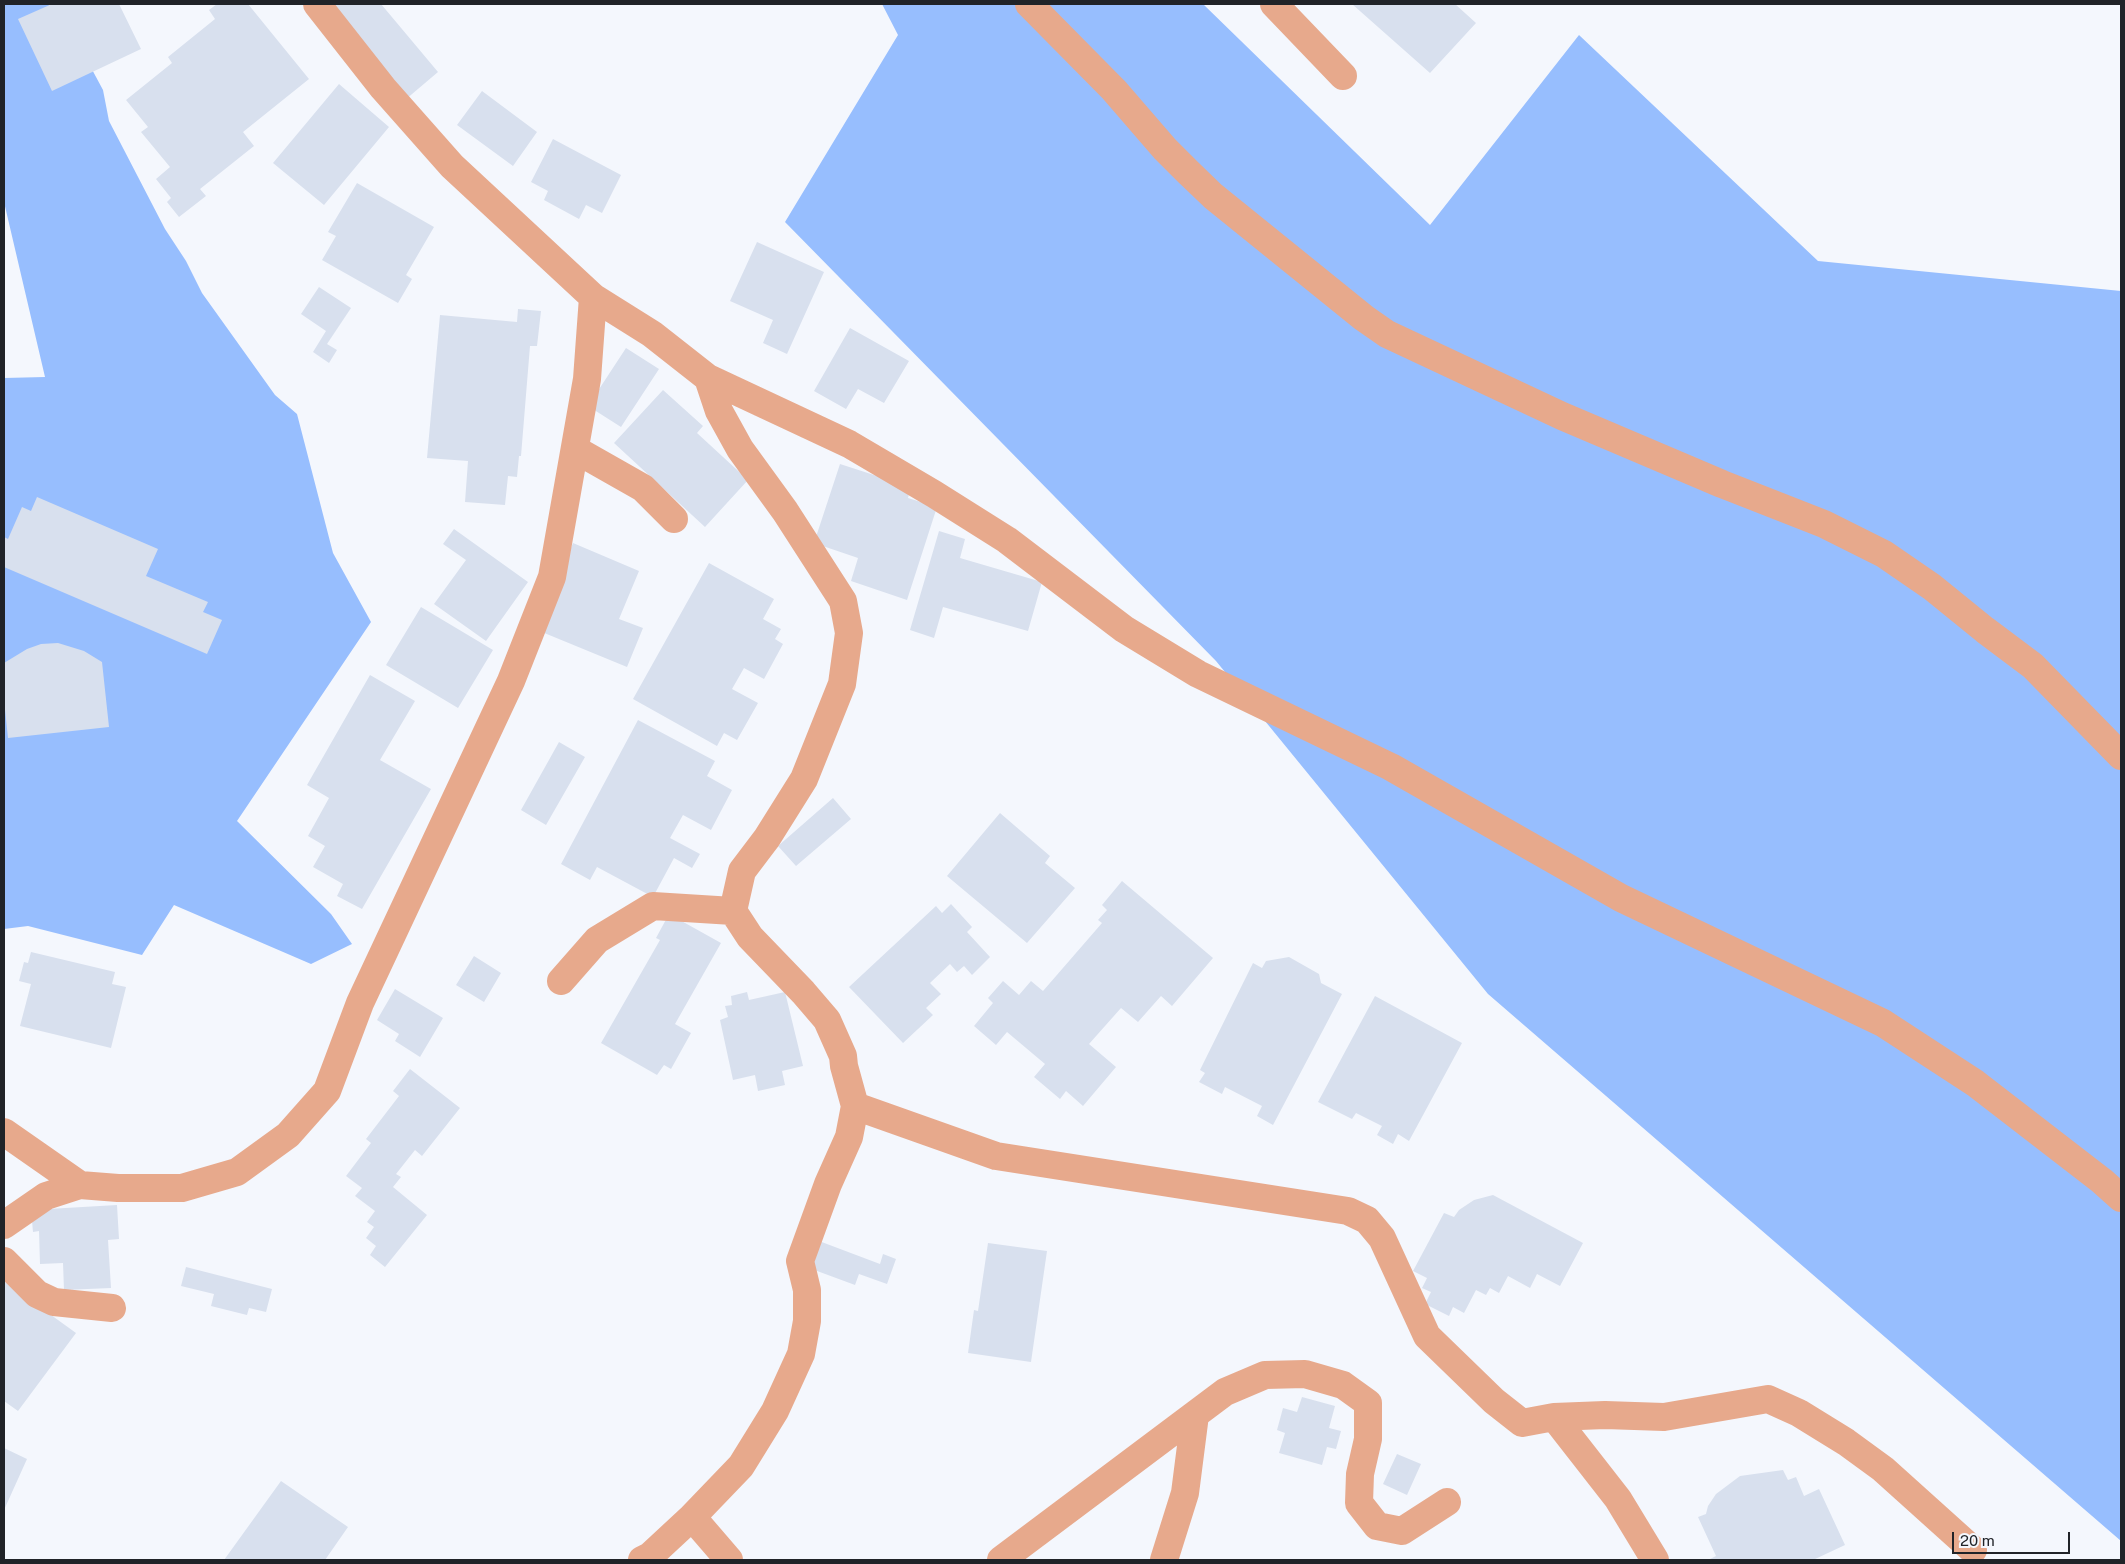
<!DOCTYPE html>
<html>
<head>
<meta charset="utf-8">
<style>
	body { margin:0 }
	#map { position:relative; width:2125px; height:1564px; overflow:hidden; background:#f4f7fd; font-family:"Public Sans",sans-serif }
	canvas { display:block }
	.frame { position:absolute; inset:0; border:5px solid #202328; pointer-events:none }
	.scale { position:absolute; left:1952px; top:1532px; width:118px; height:22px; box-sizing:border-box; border:2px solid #202328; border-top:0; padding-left:6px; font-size:15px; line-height:18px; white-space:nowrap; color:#202328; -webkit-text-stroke:4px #f4f7fd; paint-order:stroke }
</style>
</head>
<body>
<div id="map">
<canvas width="2125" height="1564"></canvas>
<div class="frame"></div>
<div class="scale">20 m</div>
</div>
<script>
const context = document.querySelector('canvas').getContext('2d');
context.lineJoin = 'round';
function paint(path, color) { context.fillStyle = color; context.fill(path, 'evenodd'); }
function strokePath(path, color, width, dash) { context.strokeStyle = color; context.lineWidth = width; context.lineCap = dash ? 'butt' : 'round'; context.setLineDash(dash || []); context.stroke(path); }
paint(new Path2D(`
	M 4,4 L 48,4 L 88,62 L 103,90 L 109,121 L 165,229 L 186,261 L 202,293 L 275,395 L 297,414 L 333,553 L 371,622 L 237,821 L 331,914 L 352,944 L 311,964 L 174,905 L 142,955 L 28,926 L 4,929 L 4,378 L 45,377 L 4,202 Z
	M 882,4 L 1203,4 L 1430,225 L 1579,35 L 1818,261 L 2121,291 L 2121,1541 L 1488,994 L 1216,661 L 785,222 L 898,35 Z`), '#97befe');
paint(new Path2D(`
	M 52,4 L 119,4 L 141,49 L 52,91 L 18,19 Z
	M 217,4 L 248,4 L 309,79 L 243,132 L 254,146 L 200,189 L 206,196 L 179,217 L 167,202 L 171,198 L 156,179 L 170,167 L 141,132 L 148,127 L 126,100 L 172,63 L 168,57 L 215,19 L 209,10 Z
	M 337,4 L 381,4 L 438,72 L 405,100 L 334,6 Z
	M 1352,4 L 1455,4 L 1476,23 L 1430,73 Z
	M 339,84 L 389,127 L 324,205 L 273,163 Z
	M 482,91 L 537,132 L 513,166 L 457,125 Z
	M 553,139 L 621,175 L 602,213 L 586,205 L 579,219 L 544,200 L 548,191 L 531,182 Z
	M 357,183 L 434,227 L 406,275 L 412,279 L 398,303 L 322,260 L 336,236 L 328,232 Z
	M 757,242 L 824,272 L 787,354 L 763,343 L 773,320 L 730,301 Z
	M 319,287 L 351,308 L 327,344 L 337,350 L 329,363 L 313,352 L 326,331 L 301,314 Z
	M 518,309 L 541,311 L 537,346 L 530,346 L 521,456 L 519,456 L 517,477 L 508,476 L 505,505 L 465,502 L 468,461 L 427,458 L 440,315 L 517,322 Z
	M 850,328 L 909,361 L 884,403 L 858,389 L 846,409 L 814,391 Z
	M 626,348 L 659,369 L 621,427 L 588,406 Z
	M 663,390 L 703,426 L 697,433 L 748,480 L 705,527 L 614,443 Z
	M 840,464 L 911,487 L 908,498 L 937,507 L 907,600 L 851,581 L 858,558 L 814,543 Z
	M 37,497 L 158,549 L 146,576 L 208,602 L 203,612 L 222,620 L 207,654 L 4,567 L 4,537 L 8,539 L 22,507 L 31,511 Z
	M 454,529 L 528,582 L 486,641 L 434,604 L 466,560 L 443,544 Z
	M 939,531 L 965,539 L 960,558 L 1042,582 L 1028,631 L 943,607 L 934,638 L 910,630 Z
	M 573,543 L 639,571 L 619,619 L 643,628 L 627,667 L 537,630 Z
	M 709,563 L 774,599 L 763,619 L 781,629 L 775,639 L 783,644 L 764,679 L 744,668 L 732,689 L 758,703 L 737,740 L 724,733 L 717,746 L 633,699 Z
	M 421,607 L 493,650 L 458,708 L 386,665 Z
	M 58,643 L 84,651 L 102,662 L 109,727 L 8,738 L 4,700 L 4,663 L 27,649 L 41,644 Z
	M 370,675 L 415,701 L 380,760 L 431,789 L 362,909 L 337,896 L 343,884 L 313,867 L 325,846 L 308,836 L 329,798 L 307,785 Z
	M 638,720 L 715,761 L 707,776 L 732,790 L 711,830 L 683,815 L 670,838 L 700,854 L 692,868 L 674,858 L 653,897 L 597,867 L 590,880 L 561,864 Z
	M 559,742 L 585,757 L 546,825 L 521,810 Z
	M 833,798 L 851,819 L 796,866 L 778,846 Z
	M 1000,813 L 1050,856 L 1045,863 L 1075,888 L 1027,943 L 947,876 Z
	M 1122,881 L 1213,958 L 1172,1006 L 1161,996 L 1138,1022 L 1121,1008 L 1089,1044 L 1116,1067 L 1083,1106 L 1066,1091 L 1060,1099 L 1034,1077 L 1045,1064 L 1007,1032 L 996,1045 L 974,1026 L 993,1003 L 988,998 L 1003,981 L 1019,995 L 1031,981 L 1043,991 L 1102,923 L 1098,920 L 1107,910 L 1102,905 Z
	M 951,904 L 972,927 L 967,932 L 990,957 L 972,975 L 964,966 L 957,972 L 950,964 L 930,983 L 941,994 L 926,1008 L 933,1015 L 903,1043 L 849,987 L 936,906 L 942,913 Z
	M 669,914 L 721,943 L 675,1024 L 691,1033 L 671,1069 L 664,1065 L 657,1075 L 601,1043 L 660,940 L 656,938 Z
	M 31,952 L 115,972 L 112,984 L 126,987 L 111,1048 L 20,1026 L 31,984 L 19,981 L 24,962 L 28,963 Z
	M 474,956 L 501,973 L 484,1002 L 456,985 Z
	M 1289,957 L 1319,974 L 1321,983 L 1342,994 L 1273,1125 L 1257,1116 L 1262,1106 L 1225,1087 L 1222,1094 L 1199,1082 L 1205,1073 L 1200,1070 L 1253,963 L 1262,968 L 1266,961 Z
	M 395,989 L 443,1018 L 420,1057 L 395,1041 L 399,1034 L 377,1020 Z
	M 747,992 L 749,1000 L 785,992 L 803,1066 L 782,1071 L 785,1085 L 758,1091 L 755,1075 L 733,1080 L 720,1020 L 728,1017 L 725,1006 L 732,1005 L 731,996 Z
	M 1375,996 L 1462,1043 L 1409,1141 L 1398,1134 L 1393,1144 L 1377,1135 L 1382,1126 L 1356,1113 L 1352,1119 L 1318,1102 Z
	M 410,1069 L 460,1108 L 422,1156 L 415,1150 L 396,1174 L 401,1177 L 393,1187 L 427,1215 L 385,1267 L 370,1255 L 376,1246 L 366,1238 L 374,1227 L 367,1222 L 375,1211 L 355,1196 L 362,1188 L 346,1176 L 371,1143 L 366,1139 L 399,1096 L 393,1091 Z
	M 1493,1195 L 1583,1243 L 1560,1286 L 1537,1274 L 1530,1288 L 1508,1276 L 1499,1293 L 1490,1288 L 1486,1295 L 1476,1290 L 1464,1313 L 1453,1307 L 1449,1316 L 1425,1304 L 1431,1292 L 1422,1288 L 1427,1278 L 1413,1271 L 1444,1213 L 1454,1217 L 1459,1210 L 1474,1200 Z
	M 117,1205 L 119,1239 L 108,1240 L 111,1288 L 64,1290 L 63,1263 L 40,1264 L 39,1231 L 33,1232 L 31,1210 Z
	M 819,1241 L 880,1264 L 883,1254 L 896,1259 L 887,1284 L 859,1274 L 855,1285 L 809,1268 Z
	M 988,1243 L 1047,1251 L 1031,1362 L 968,1353 L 974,1310 L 978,1311 Z
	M 186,1267 L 272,1289 L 266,1312 L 249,1308 L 247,1315 L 211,1306 L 214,1294 L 181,1286 Z
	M 4,1281 L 76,1333 L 18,1411 L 4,1401 Z
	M 1302,1397 L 1335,1406 L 1329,1428 L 1341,1431 L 1336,1449 L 1327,1447 L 1322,1465 L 1279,1453 L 1285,1433 L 1277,1430 L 1283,1408 L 1297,1412 Z
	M 4,1448 L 27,1459 L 4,1510 Z
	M 1397,1454 L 1421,1464 L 1407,1495 L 1383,1484 Z
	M 1783,1470 L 1788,1480 L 1796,1477 L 1804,1496 L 1819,1489 L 1845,1545 L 1813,1560 L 1708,1560 L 1716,1556 L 1698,1517 L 1706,1514 L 1708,1506 L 1716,1494 L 1740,1476 Z
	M 281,1481 L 348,1527 L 325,1560 L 224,1560 Z`), '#d8e0ee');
strokePath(new Path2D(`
	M 317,4 L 383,88 L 452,166 L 593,297 L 652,334 L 708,378 L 849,444 L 934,494 L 1007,540 L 1124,629 L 1198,674 L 1391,767 L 1621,898 L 1883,1023 L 1975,1083 L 2102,1181 L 2121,1198
	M 1029,4 L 1114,90 L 1165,149 L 1187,171 L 1213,196 L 1364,318 L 1387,334 L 1562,416 L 1722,484 L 1824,524 L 1884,554 L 1932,587 L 1985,630 L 2033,666 L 2121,756
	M 1274,4 L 1343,76
	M 576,450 L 643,488 L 674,519
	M 561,981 L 597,940 L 653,906 L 733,911
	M 855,1106 L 996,1156 L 1348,1211 L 1367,1220 L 1382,1238 L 1427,1336 L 1494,1401 L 1522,1423 L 1554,1417 L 1605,1415 L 1664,1417 L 1768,1399 L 1799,1413 L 1846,1442 L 1883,1469 L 1973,1550
	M 4,1132 L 80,1185
	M 4,1225 L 46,1196 L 80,1185 L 118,1188 L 182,1188 L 237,1172 L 288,1135 L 327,1091 L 360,1003 L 511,681 L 552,577 L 587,379 L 593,297
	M 4,1261 L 37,1294 L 54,1302 L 112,1308
	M 1554,1417 L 1618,1499 L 1655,1560
	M 692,1517 L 729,1560
	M 642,1560 L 650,1556 L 692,1517 L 741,1466 L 775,1411 L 801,1354 L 807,1321 L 807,1290 L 800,1261 L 828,1184 L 849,1137 L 855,1106 L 844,1066 L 843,1056 L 827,1020 L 803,992 L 750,937 L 733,911 L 742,871 L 767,838 L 804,779 L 842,684 L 849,633 L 843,601 L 785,511 L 740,449 L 719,411 L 708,378
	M 1001,1560 L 1225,1392 L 1265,1375 L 1305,1374 L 1343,1385 L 1368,1403 L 1368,1439 L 1360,1474 L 1359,1503 L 1377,1526 L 1402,1531 L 1447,1502
	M 1164,1560 L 1185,1493 L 1195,1415`), '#e7a98c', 28);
</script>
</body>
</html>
